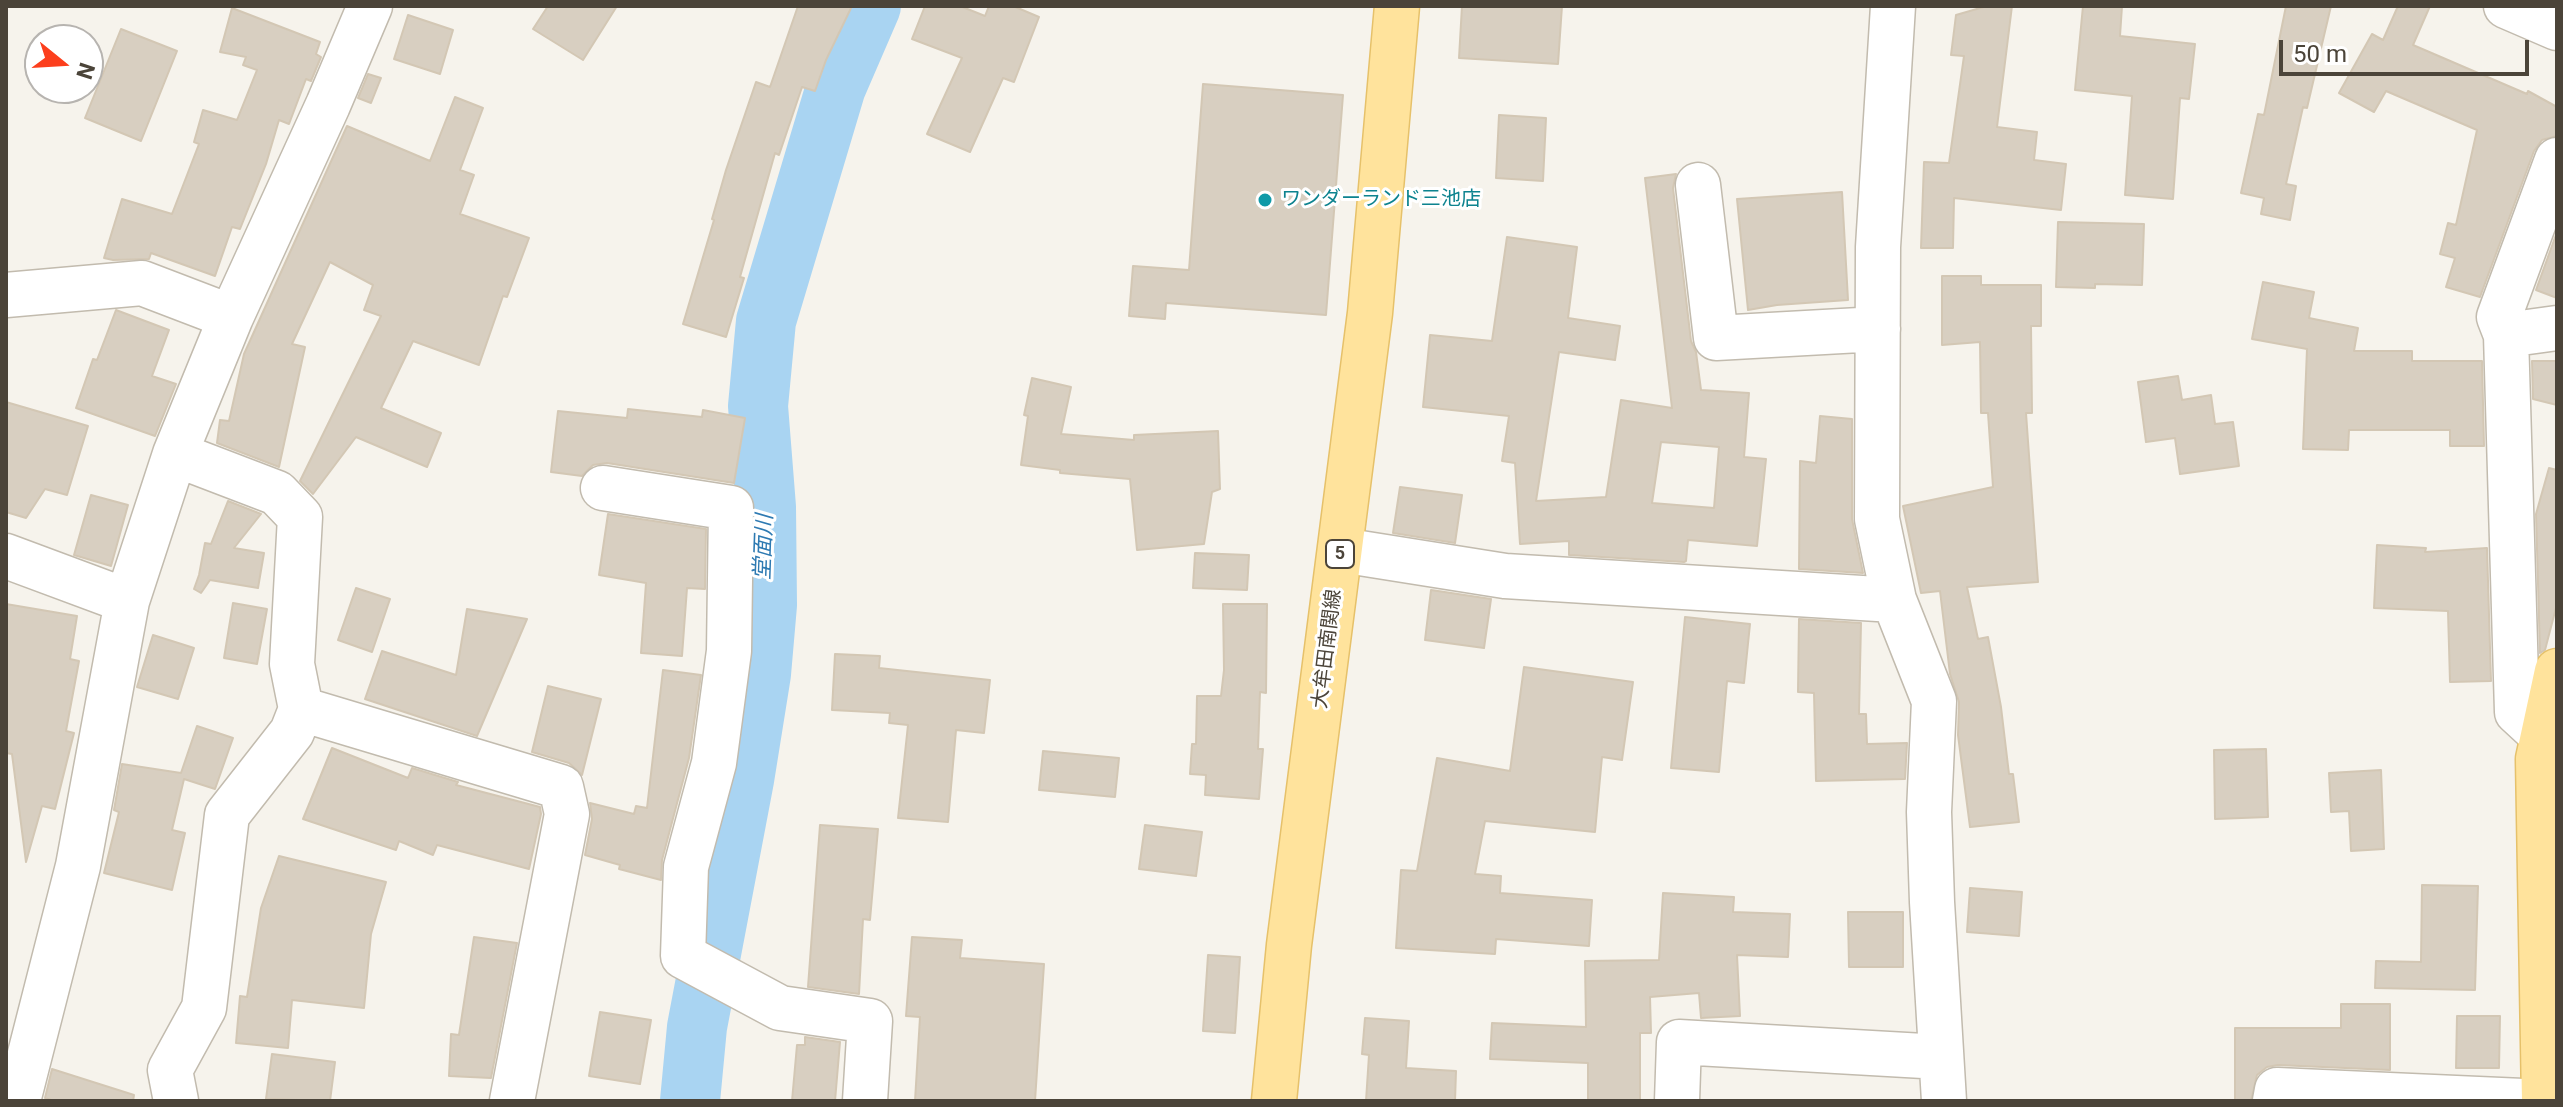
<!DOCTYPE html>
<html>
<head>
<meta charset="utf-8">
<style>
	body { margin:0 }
	#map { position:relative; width:2563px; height:1107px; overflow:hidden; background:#f6f3ec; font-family:Roboto,sans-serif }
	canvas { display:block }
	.frame { position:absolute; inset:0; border:8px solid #4b4439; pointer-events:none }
	.north { position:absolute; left:24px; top:24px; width:80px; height:80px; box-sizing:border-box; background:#fff; border:2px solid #b7b4b0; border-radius:50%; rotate:108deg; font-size:22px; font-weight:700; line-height:32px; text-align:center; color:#4b4439 }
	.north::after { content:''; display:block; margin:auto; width:28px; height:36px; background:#fc3f1d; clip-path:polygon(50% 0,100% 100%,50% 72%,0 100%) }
	.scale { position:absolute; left:2279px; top:40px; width:250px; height:36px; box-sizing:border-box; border:4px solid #4b4439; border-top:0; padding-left:10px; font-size:24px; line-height:28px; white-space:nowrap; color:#4b4439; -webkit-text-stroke:6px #fff; paint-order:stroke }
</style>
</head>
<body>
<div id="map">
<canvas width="2563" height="1107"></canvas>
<div class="frame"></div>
<div class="north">N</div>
<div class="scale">50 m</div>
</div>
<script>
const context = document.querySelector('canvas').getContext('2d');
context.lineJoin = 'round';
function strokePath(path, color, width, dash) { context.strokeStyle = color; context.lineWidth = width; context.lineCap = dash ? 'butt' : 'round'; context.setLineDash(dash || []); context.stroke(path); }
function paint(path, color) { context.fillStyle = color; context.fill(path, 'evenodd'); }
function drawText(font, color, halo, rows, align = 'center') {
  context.font = font + ' Roboto,"Noto Sans JP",sans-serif'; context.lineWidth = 6; context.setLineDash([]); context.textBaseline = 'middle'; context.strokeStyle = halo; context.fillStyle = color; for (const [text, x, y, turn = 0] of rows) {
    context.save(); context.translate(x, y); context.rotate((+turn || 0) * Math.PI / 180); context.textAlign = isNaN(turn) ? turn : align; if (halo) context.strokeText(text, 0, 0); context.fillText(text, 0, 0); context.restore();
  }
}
strokePath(new Path2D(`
	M 690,1101 L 697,1027 L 744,780 L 761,674 L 767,605 L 766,507 L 758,406 L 766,321 L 836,87 L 871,6`), '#a9d4f2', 60);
const building = new Path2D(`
	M 548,6 L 617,6 L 583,60 L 533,29 Z
	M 798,6 L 852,6 L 826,60 L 815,91 L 802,87 L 779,155 L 775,153 L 740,277 L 744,278 L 726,337 L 683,324 L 714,220 L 712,219 L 726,170 L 756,82 L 770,87 Z
	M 925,6 L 960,6 L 985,16 L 989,6 L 1013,6 L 1039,17 L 1014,82 L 1003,78 L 970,152 L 927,134 L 962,58 L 912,39 Z
	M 1462,6 L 1562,6 L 1558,64 L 1459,58 Z
	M 1987,6 L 2012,6 L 1997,127 L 2037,132 L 2034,160 L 2066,164 L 2061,210 L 1954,198 L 1953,248 L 1921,248 L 1924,162 L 1949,163 L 1964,56 L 1951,55 L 1956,15 Z
	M 2083,6 L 2122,6 L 2120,36 L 2195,44 L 2189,99 L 2180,98 L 2173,199 L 2125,195 L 2132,96 L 2075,90 Z
	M 2286,6 L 2331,6 L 2307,108 L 2303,107 L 2286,184 L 2296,186 L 2290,220 L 2261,214 L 2264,198 L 2241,193 L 2258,114 L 2264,115 Z
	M 2398,6 L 2430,6 L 2413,45 L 2527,94 L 2528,91 L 2557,107 L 2557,136 L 2542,140 L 2534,151 L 2480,297 L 2446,287 L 2455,258 L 2440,254 L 2448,223 L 2456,225 L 2477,130 L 2386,91 L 2374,112 L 2339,93 L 2372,34 L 2383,40 Z
	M 232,8 L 320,42 L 316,54 L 321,57 L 311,81 L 306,79 L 289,124 L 279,120 L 266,164 L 240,229 L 232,227 L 215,276 L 151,253 L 149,259 L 113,260 L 104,258 L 122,199 L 172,214 L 199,144 L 194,142 L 203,110 L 237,120 L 257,70 L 243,65 L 246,57 L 220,52 Z
	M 408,15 L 453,30 L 440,74 L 394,59 Z
	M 121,29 L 177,51 L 141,141 L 85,118 Z
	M 368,74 L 381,78 L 371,103 L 358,98 Z
	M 1203,84 L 1343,95 L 1326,315 L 1166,303 L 1165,319 L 1129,316 L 1133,266 L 1189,270 Z
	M 455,97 L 483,108 L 460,170 L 474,175 L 460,214 L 529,238 L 507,297 L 503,296 L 479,365 L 413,341 L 381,408 L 441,433 L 427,467 L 356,437 L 313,494 L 300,481 L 381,316 L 364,310 L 373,285 L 330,262 L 292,344 L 305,347 L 279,467 L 217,443 L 220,420 L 229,421 L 244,354 L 347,126 L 430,161 Z
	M 1499,115 L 1546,118 L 1543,181 L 1496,178 Z
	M 1676,174 L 1673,188 L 1691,341 L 1696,352 L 1701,390 L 1749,393 L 1744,457 L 1766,459 L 1757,546 L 1688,540 L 1686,561 L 1684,562 L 1569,555 L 1569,541 L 1520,544 L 1515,463 L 1502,461 L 1509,416 L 1423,407 L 1430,335 L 1492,341 L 1507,237 L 1577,247 L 1568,318 L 1620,326 L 1615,360 L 1559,352 L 1536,501 L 1606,497 L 1621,400 L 1672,408 L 1645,178 ZM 1661,442 L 1719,447 L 1714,508 L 1652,503 Z
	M 1842,192 L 1848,300 L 1777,305 L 1748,310 L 1737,199 Z
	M 2058,222 L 2144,224 L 2142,285 L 2095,284 L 2095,288 L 2056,287 Z
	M 2557,232 L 2557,298 L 2536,290 Z
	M 1942,276 L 1981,276 L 1981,285 L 2041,285 L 2041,326 L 2031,326 L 2032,413 L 2026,413 L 2038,582 L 1967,587 L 1978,639 L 1988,637 L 2001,707 L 2009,774 L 2013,774 L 2019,822 L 1970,827 L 1958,735 L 1959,702 L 1950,674 L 1940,591 L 1921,593 L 1903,506 L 1993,487 L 1988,413 L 1981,413 L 1980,342 L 1942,345 Z
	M 2263,282 L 2314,292 L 2309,318 L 2358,328 L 2354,351 L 2412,351 L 2412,361 L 2482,361 L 2484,446 L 2450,446 L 2450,430 L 2349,430 L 2348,450 L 2303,449 L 2307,349 L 2252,339 Z
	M 116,310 L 169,330 L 152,376 L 176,384 L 155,436 L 76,408 L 93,359 L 97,360 Z
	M 2532,361 L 2557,361 L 2557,405 L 2533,399 Z
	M 2178,376 L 2182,400 L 2211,395 L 2215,424 L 2233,422 L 2239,466 L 2180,474 L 2175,438 L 2146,442 L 2138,382 Z
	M 1032,378 L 1071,387 L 1061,434 L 1134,440 L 1134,435 L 1218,431 L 1220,489 L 1212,492 L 1204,544 L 1137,550 L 1130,479 L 1060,473 L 1060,470 L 1021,465 L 1028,416 L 1024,415 Z
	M 6,402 L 88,426 L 67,495 L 45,489 L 26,518 L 6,512 Z
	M 628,409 L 702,417 L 703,410 L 745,418 L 734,483 L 607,463 L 593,465 L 582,476 L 551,472 L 558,411 L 627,418 Z
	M 1820,416 L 1852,419 L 1852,519 L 1863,573 L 1799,569 L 1800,461 L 1816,463 Z
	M 2549,468 L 2557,470 L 2557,604 L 2545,650 L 2540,653 L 2536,514 Z
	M 1400,487 L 1462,495 L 1455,543 L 1393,533 Z
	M 91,495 L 128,505 L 111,566 L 74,555 Z
	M 228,501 L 261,514 L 234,548 L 264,553 L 258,588 L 210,580 L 201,593 L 194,589 L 199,575 L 205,543 L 211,544 Z
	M 608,514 L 706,529 L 705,589 L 687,588 L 682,656 L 641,653 L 646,583 L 599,575 Z
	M 2377,545 L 2426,548 L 2425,552 L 2487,548 L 2491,681 L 2450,682 L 2448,611 L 2374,608 Z
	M 1195,553 L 1249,555 L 1247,590 L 1193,588 Z
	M 356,588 L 390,599 L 372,652 L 338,640 Z
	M 1431,590 L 1491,599 L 1484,648 L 1425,640 Z
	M 233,603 L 267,609 L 257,664 L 224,658 Z
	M 6,604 L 77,616 L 70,659 L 79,661 L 66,731 L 74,733 L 55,809 L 42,806 L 26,862 L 12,754 L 6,753 Z
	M 1223,604 L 1267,604 L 1266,693 L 1260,692 L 1258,749 L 1263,749 L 1259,799 L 1205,795 L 1206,775 L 1190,774 L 1192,744 L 1196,744 L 1197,696 L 1221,696 L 1224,670 Z
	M 467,609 L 527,619 L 477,736 L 365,699 L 382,651 L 456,675 Z
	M 1685,617 L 1750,624 L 1744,683 L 1727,681 L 1719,772 L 1671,768 Z
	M 1799,619 L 1861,623 L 1859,714 L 1866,714 L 1867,744 L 1907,743 L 1905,779 L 1816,781 L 1814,693 L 1798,692 Z
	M 153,635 L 194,648 L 178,699 L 137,687 Z
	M 835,654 L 880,656 L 879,668 L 990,680 L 984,733 L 956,730 L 948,822 L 898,818 L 908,725 L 889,723 L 890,713 L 832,710 Z
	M 1524,667 L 1633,682 L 1622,760 L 1602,757 L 1595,832 L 1485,821 L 1475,874 L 1501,876 L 1500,893 L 1592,900 L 1589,946 L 1496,939 L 1495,954 L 1396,948 L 1401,870 L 1417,871 L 1437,758 L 1510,771 Z
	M 663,670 L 701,675 L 689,758 L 662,860 L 661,880 L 619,869 L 620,865 L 585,855 L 592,819 L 590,803 L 634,814 L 636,806 L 647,808 Z
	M 548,686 L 601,699 L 582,775 L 569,763 L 532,752 Z
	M 197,726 L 233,738 L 215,789 L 184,779 L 172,830 L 185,833 L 172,890 L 104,873 L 119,812 L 114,810 L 122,764 L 181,773 Z
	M 332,748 L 408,778 L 412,768 L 458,782 L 456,785 L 540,807 L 541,814 L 529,869 L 437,845 L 433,855 L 399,841 L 396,850 L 303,819 Z
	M 2266,749 L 2268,817 L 2215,819 L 2214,750 Z
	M 1043,751 L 1119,758 L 1115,797 L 1039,790 Z
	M 2381,770 L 2384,849 L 2351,851 L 2349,811 L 2331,812 L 2329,773 Z
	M 820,825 L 878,829 L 870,920 L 863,919 L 859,994 L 808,987 Z
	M 1145,825 L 1202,832 L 1196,876 L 1139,869 Z
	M 279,856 L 386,882 L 371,934 L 364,1008 L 292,1000 L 288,1048 L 236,1043 L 240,996 L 247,997 L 261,908 Z
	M 2422,885 L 2478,886 L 2475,990 L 2375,988 L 2376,961 L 2421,962 Z
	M 1970,888 L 2022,892 L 2019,936 L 1967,932 Z
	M 1663,893 L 1734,897 L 1733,912 L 1790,914 L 1788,957 L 1737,955 L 1740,1016 L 1701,1018 L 1699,993 L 1650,997 L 1651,1033 L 1640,1033 L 1640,1101 L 1588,1101 L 1588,1063 L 1490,1059 L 1492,1023 L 1586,1027 L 1585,961 L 1659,960 Z
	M 1848,912 L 1903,912 L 1903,967 L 1849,967 Z
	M 474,937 L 517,943 L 491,1078 L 449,1076 L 451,1034 L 459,1035 Z
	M 912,937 L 962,940 L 960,958 L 1044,964 L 1035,1101 L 915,1101 L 920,1017 L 906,1016 Z
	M 1208,955 L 1240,957 L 1235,1033 L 1203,1031 Z
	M 2341,1004 L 2390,1004 L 2390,1070 L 2278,1065 L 2267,1067 L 2257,1075 L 2251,1101 L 2235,1101 L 2235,1028 L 2341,1028 Z
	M 600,1012 L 651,1020 L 640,1084 L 589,1076 Z
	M 2457,1016 L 2500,1016 L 2499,1068 L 2456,1068 Z
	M 1365,1018 L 1409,1021 L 1406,1068 L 1456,1071 L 1455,1101 L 1366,1101 L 1369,1055 L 1362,1054 Z
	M 805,1037 L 840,1042 L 835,1101 L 792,1101 L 797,1045 L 805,1045 Z
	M 272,1054 L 335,1062 L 330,1101 L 266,1099 Z
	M 52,1069 L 134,1095 L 133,1101 L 54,1101 L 45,1098 Z`);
paint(building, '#d8cfc1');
strokePath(building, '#d3c7b4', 2);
const minor = new Path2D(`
	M 1893,6 L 1878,247 L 1877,519 L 1894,600 L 1934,701 L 1929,812 L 1932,902 L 1944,1101
	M 2506,6 L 2557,28
	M 2557,160 L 2499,317 L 2506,335 L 2517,712 L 2543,736 L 2557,739
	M 1698,185 L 1716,338 L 1878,329
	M 6,295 L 142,283 L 231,317
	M 2506,335 L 2557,328
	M 175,454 L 277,493 L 300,517 L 292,664 L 301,709 L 292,732 L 227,815 L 204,1008 L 170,1070 L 176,1101
	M 603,488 L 731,508 L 729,651 L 714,763 L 686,867 L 683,956 L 780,1008 L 870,1021 L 865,1101
	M 1341,550 L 1505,576 L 1894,600
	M 6,556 L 127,601
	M 311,712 L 561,787 L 567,814 L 512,1101
	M 18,1101 L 78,866 L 127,601 L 175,454 L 231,317 L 328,105 L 370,6
	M 1677,1101 L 1679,1042 L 1941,1057
	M 2275,1101 L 2277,1090 L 2523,1101`);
const major = new Path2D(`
	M 1274,1101 L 1289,945 L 1370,313 L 1397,6
	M 2544,1101 L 2538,759 L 2557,671`);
strokePath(minor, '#c2bbae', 47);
strokePath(major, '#e6c16a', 47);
strokePath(minor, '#fff', 44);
strokePath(major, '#ffe39c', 44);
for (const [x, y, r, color] of [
	[1265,200,8,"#0f9aa8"]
]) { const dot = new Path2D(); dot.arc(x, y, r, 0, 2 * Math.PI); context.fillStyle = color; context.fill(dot); strokePath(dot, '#fff', 3); }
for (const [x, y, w] of [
	[1340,554,28]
]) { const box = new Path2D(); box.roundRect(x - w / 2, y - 14, w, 28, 6); context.fillStyle = '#fff'; context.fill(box); strokePath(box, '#4b4439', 2); }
drawText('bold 18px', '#4b4439', null, [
	["5",1340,554]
]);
drawText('20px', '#0d838f', '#fff', [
	["ワンダーランド三池店",1281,200]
], 'left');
drawText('20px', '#4b4439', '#fff', [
	["大牟田南関線",1328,649,-83]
]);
drawText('italic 22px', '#2e7ab2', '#fff', [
	["堂面川",765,547,-88]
]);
</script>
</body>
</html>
